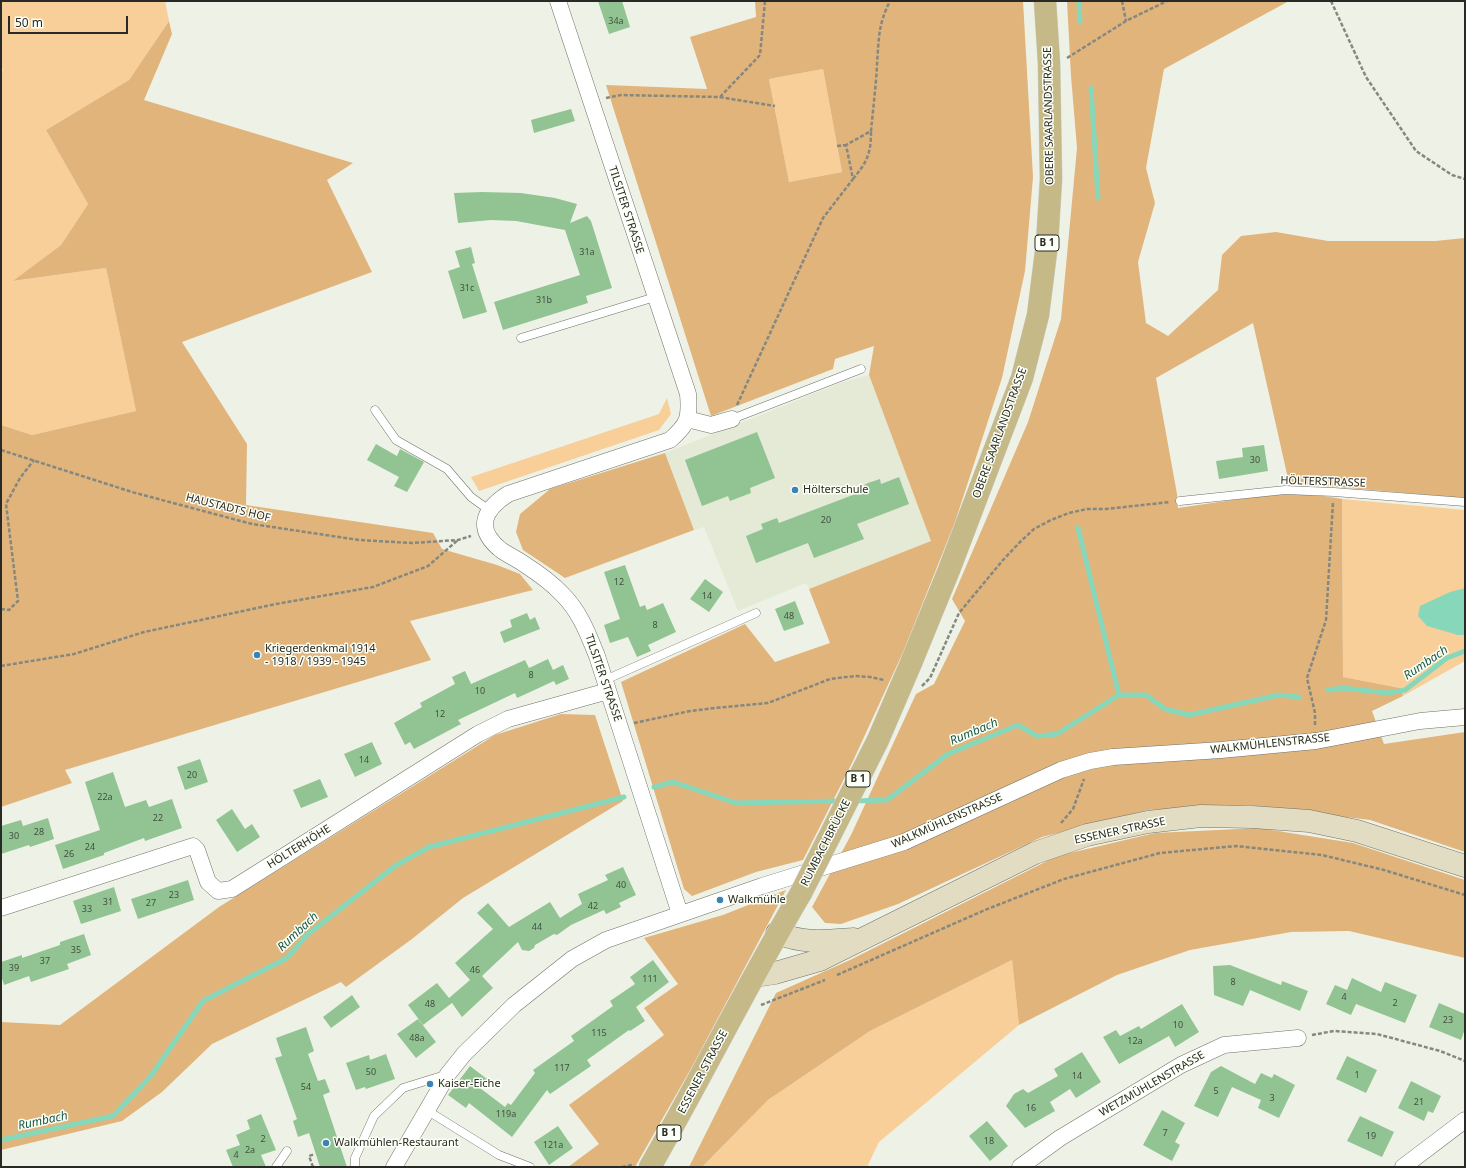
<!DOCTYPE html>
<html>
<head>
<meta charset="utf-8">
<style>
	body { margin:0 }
	#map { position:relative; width:1466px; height:1168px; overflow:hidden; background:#eef2e6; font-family:"Noto Sans",sans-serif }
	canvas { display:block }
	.frame { position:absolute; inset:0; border:2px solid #292a25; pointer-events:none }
	.scale { position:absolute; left:8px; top:16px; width:120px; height:18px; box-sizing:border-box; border:2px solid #292a25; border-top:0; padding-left:5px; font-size:12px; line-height:14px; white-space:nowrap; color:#292a25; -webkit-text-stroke:3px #fcfff5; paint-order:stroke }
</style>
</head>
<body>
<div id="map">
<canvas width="1466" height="1168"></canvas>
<div class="frame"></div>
<div class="scale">50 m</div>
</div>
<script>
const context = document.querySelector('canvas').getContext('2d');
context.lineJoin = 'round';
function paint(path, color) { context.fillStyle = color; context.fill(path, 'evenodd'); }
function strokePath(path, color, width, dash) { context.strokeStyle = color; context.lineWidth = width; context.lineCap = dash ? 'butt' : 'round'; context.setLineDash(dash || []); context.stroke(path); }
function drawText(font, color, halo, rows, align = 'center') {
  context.font = font + ' "Noto Sans",sans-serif'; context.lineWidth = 3; context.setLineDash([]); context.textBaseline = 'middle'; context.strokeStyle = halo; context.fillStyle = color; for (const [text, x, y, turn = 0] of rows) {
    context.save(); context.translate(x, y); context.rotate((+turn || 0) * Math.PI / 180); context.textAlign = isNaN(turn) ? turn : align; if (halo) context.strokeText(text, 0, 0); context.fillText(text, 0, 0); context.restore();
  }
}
paint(new Path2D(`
	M 869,375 L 931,541 L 809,589 L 806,583 L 738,611 L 704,527 L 694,530 L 665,453 L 843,382 Z`), '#e4ead6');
paint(new Path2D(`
	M 1,1 L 165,1 L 169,21 L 129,80 L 46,130 L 88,204 L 61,245 L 14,281 L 106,268 L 136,411 L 32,435 L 1,425 L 1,74 L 3,69 L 1,68 Z
	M 823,69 L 842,172 L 789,182 L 769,79 Z
	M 667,398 L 671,414 L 659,430 L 479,491 L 471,477 L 659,414 Z
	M 1342,499 L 1465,510 L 1465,661 L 1403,696 L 1400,688 L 1343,677 Z
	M 1012,960 L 1019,1025 L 879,1142 L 867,1167 L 702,1167 L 768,1100 L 870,1031 Z`), '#f8ce99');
paint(new Path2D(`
	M 755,1 L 1023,1 L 1033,177 L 1025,271 L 1002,378 L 955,522 L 904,650 L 853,761 L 803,860 L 756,872 L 692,896 L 684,889 L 621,682 L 745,624 L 775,662 L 830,643 L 809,589 L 931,541 L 869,375 L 874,346 L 835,359 L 833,369 L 711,416 L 606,85 L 707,89 L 690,37 L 756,17 ZM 823,69 L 842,172 L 789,182 L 769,79 Z
	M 1067,1 L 1289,1 L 1164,69 L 1146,168 L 1155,203 L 1138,262 L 1146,323 L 1168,336 L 1218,290 L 1222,255 L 1241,236 L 1276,232 L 1328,241 L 1435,241 L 1465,238 L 1465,498 L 1289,483 L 1253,323 L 1156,378 L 1177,494 L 1178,508 L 1281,493 L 1323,496 L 1342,499 L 1343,677 L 1400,688 L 1403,696 L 1372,711 L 1384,744 L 1465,732 L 1465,852 L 1370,820 L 1248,805 L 1148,810 L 1042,837 L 898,904 L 841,924 L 825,923 L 812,907 L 851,835 L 916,694 L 934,684 L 965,621 L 952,599 L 1028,422 L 1061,319 L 1077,148 L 1071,76 Z
	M 169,21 L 172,34 L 144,100 L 353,163 L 327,180 L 372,272 L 182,342 L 247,444 L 246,505 L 433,533 L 442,549 L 497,565 L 520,574 L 533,590 L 410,621 L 431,660 L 65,770 L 72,783 L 1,807 L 1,425 L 32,435 L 136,411 L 106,268 L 13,281 L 61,245 L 88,204 L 46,130 L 129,80 Z
	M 665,453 L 694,530 L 565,578 L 523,550 L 516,532 L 520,514 L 550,489 Z
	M 561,714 L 595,715 L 623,801 L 463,898 L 412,939 L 346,987 L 341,982 L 212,1044 L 162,1092 L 122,1121 L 1,1150 L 1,1022 L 60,1025 L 219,907 L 495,735 Z
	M 1259,828 L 1353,843 L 1465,880 L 1465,958 L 1349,931 L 1291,932 L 1190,950 L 1117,975 L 1019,1025 L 1012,960 L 870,1031 L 768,1100 L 702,1167 L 689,1167 L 776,993 L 850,960 L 1057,856 L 1155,833 Z
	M 786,890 L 693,1065 L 635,1167 L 568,1167 L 599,1144 L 569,1105 L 664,1035 L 644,1008 L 678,984 L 644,938 L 723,915 Z`), '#e1b47c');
paint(new Path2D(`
	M 1465,588 L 1465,635 L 1458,635 L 1427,626 L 1418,616 L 1420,606 L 1450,592 Z`), '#87d7bb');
strokePath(new Path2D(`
	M 1079,1 L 1080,22
	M 1091,88 L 1098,198
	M 1078,528 L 1119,695
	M 1328,690 L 1342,688 L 1388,693 L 1405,690 L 1447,658 L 1465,651
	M 654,787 L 673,782 L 736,803 L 841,801
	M 853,801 L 887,800 L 948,754 L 1018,725 L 1037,736 L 1057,734 L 1119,695 L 1146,695 L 1165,709 L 1189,715 L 1279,695 L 1299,697
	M 1,1140 L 113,1116 L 150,1077 L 203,1001 L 287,958 L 307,935 L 395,866 L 429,847 L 624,797`), '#87d7bb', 5);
paint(new Path2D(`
	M 598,1 L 622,1 L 630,27 L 609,34 Z
	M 571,109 L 575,121 L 534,133 L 531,120 Z
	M 482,192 L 521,193 L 555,198 L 577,204 L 570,223 L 587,216 L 591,221 L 612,288 L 586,296 L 588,303 L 503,330 L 494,302 L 580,275 L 565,230 L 516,221 L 491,220 L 458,223 L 454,193 Z
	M 471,247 L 475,263 L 472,264 L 487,312 L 463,319 L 448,271 L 460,267 L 455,251 Z
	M 757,432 L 775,478 L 750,488 L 751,493 L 730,501 L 728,496 L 702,506 L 685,460 Z
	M 376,444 L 397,456 L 400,449 L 424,462 L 407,492 L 394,486 L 399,477 L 367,460 Z
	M 1264,445 L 1268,471 L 1219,479 L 1216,461 L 1243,457 L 1242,448 Z
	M 899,477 L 909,504 L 857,524 L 864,539 L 814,558 L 808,543 L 756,563 L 746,536 L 763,529 L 761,524 L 777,518 L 779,523 L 866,490 L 864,485 L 868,483 L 880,479 L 881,484 Z
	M 625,565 L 640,607 L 645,605 L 647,610 L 663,603 L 676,632 L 648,645 L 651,651 L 637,657 L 628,637 L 610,643 L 604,625 L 620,619 L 604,572 Z
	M 705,579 L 723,592 L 709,612 L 690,599 Z
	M 795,601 L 804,624 L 784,631 L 775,609 Z
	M 527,613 L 530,620 L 535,617 L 540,629 L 504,643 L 500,632 L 512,627 L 510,620 Z
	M 548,659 L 553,670 L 563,665 L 569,679 L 556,685 L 554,681 L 517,698 L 515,693 L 458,720 L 461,724 L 414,749 L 410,742 L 405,745 L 394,723 L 422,707 L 420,703 L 455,684 L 452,677 L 465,671 L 471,684 L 525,660 L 529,668 Z
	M 372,742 L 382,764 L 355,777 L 344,754 Z
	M 200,759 L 208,782 L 185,790 L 177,767 Z
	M 113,772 L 125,807 L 146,800 L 149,807 L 172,799 L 182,828 L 145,841 L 144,838 L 104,853 L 104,855 L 63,869 L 55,845 L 100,830 L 85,782 Z
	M 320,779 L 328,797 L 301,808 L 293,790 Z
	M 232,809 L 245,829 L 252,824 L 260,837 L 237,852 L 216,820 Z
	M 48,818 L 54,839 L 30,847 L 29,845 L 1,854 L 1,826 L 21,820 L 23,826 Z
	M 623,867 L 636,895 L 619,903 L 621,907 L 606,914 L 604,910 L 571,925 L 557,935 L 554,934 L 535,945 L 534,948 L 529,951 L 522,950 L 518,942 L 482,976 L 493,988 L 462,1017 L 452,1003 L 423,1025 L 408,1005 L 437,983 L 449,998 L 470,980 L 455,963 L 493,929 L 477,913 L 488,903 L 509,927 L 550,902 L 560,918 L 582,904 L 578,894 L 608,880 L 605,875 Z
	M 188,880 L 194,900 L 138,919 L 131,899 Z
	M 114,887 L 121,911 L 81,924 L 73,901 Z
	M 84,934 L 91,955 L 67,964 L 69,969 L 31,982 L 29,976 L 4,985 L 1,975 L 1,962 L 22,955 L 22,958 L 60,945 L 60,942 Z
	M 653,960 L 669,982 L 636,1007 L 645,1021 L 630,1031 L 629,1030 L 587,1060 L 591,1066 L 550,1094 L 547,1090 L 512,1137 L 469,1103 L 466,1108 L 448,1095 L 470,1066 L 487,1079 L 480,1088 L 505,1107 L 508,1103 L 511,1105 L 535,1073 L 533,1070 L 574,1041 L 571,1036 L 613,1006 L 610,1001 L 635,984 L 630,977 Z
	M 1230,965 L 1281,985 L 1282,981 L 1308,991 L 1300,1011 L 1250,990 L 1243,1006 L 1214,995 L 1213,966 Z
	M 1352,978 L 1381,992 L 1385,982 L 1417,995 L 1405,1023 L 1356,1004 L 1351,1015 L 1326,1004 L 1335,985 L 1347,990 Z
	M 352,995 L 360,1007 L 331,1028 L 323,1017 Z
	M 1439,1003 L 1465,1014 L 1465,1029 L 1461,1040 L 1429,1027 Z
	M 1182,1004 L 1199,1032 L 1175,1047 L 1169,1036 L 1119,1064 L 1103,1037 L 1116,1030 L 1120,1036 L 1139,1026 L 1141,1029 Z
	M 418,1019 L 436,1042 L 416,1058 L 397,1034 Z
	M 306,1027 L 314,1051 L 308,1054 L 318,1081 L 325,1079 L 330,1092 L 323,1095 L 347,1167 L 320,1167 L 309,1133 L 298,1137 L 293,1121 L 297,1119 L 275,1058 L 282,1056 L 276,1038 Z
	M 1082,1052 L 1101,1082 L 1076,1098 L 1070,1089 L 1050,1102 L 1055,1111 L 1025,1128 L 1006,1106 L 1014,1094 L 1023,1089 L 1028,1093 L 1058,1076 L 1054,1069 Z
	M 386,1054 L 395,1079 L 366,1089 L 365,1087 L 356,1090 L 346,1063 L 369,1055 L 370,1060 Z
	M 1347,1056 L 1377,1070 L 1366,1093 L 1336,1079 Z
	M 1221,1066 L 1255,1084 L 1261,1073 L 1272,1078 L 1274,1074 L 1295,1085 L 1279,1118 L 1258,1108 L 1261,1100 L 1232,1087 L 1218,1117 L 1194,1106 L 1211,1072 Z
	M 1411,1081 L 1441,1096 L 1433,1113 L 1428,1111 L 1424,1121 L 1398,1108 Z
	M 1162,1110 L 1185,1123 L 1175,1142 L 1180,1145 L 1172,1161 L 1143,1145 Z
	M 261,1114 L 276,1150 L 261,1155 L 266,1167 L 233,1167 L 226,1150 L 240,1145 L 236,1135 L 250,1129 L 247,1120 Z
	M 1360,1116 L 1394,1132 L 1382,1157 L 1347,1141 Z
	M 987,1121 L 1008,1146 L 990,1161 L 969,1136 Z
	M 558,1126 L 573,1148 L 549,1165 L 534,1142 Z`), '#91c492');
const lane = new Path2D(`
	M 521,338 L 655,297
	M 375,410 L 396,440 L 447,469 L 471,497 L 489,510
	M 732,419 L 861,369
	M 1180,501 L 1285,490 L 1334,492 L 1465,502
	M 605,680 L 756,613
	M 428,1111 L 499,1155 L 530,1167
	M 276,1167 L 287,1151
	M 355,1167 L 355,1158 L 374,1116 L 403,1088 L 445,1075`);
const street = new Path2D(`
	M 558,1 L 688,394 C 690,419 688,424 670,440 L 508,494 C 483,510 475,529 501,550 C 508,555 517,559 524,564 C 538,573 552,583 563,595 C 580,612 588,634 597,656 L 680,914
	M 687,419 L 711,425 L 732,419
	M 1,908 L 193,846 L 197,850 L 208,882 L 218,891 L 232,889 L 478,734 L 508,719 L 608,691
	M 394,1167 L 448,1074 L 464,1054 L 514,1005 L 572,959 L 606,940 L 762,886 L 904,842 L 1061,770 L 1090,761 L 1113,757 L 1221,750 L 1316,741 L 1420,721 L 1465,717
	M 1020,1167 L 1060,1138 L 1181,1065 L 1224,1045 L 1298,1038
	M 1403,1167 L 1465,1120`);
const secondary = new Path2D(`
	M 777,933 C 805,944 826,941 854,939
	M 755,976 L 775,973 L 820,960 L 1035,853 L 1087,835 L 1148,822 L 1201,816 L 1252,817 L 1309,821 L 1357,831 L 1465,866`);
const primary = new Path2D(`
	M 911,663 L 949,570 L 1022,378 L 1038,315 L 1047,244 L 1051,179 L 1049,63 L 1045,1
	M 650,1167 C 702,1076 748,983 801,893`);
strokePath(lane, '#6f7268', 9);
strokePath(street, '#6f7268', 17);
strokePath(secondary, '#6f7268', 23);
strokePath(primary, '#d0d0cf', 23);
strokePath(new Path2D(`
	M 1122,1 L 1126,21
	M 1331,1 L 1366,77 L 1416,151 L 1452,175 L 1465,179
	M 1067,58 L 1126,21 L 1167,1
	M 720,97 L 760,55 L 765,1
	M 606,98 L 621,95 L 719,97 L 775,106
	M 837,146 L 846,145
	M 853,179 C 867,162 871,154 871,131
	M 737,405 L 823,218 L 853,179 L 846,145 L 871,131 C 873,109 876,86 877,64 C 879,38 878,25 890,1
	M 1,450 L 132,492 L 252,524 L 359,540 L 412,543 L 458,540 L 471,536
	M 1,609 L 9,610 L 18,601 L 6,504 L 20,478 L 34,460
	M 1,666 L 74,654 L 144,632 L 276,604 L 373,587 L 428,566 L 458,540
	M 922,686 L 930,678 L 959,613 L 1003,560 L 1020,542 L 1034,529 L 1051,520 L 1069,513 L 1087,509 L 1106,509 L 1170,502
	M 634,723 L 690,711 L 715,708 L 768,703 L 830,679 L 855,676 L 870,677 L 884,680
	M 1315,725 L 1315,713 L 1307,678 L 1326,620 L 1333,502
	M 1061,823 L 1073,809 L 1084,779
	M 837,975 L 985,910 L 1064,879 L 1160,853 L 1236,846 L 1322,855 L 1384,870 L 1465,895
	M 761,1005 L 825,980
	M 1312,1035 L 1334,1031 L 1377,1034 L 1440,1051 L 1465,1061
	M 313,1167 L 309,1156 L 315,1154
	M 622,1167 L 632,1165`), '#85887f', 2.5, [4, 2]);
strokePath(lane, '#fff', 8);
strokePath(street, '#fff', 16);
strokePath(secondary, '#e2dcc3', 22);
strokePath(primary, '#c5b988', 22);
const primaryBridge = new Path2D(`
	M 801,893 L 878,740 L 911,663`);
strokePath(primaryBridge, '#d0d0cf', 23, []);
strokePath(primaryBridge, '#c5b988', 22);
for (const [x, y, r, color] of [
	[795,490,4,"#3983b7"],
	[257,655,4,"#3983b7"],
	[720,900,4,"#3983b7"],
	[430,1084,4,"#3983b7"],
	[326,1143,4,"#3983b7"]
]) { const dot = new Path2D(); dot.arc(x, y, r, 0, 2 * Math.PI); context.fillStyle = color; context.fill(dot); strokePath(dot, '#fcfff5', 1.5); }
drawText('9px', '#435040', null, [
	["34a",616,21],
	["31a",587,252],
	["31c",467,288],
	["31b",544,300],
	["30",1255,460],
	["20",826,520],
	["12",619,582],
	["14",707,596],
	["48",789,616],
	["8",655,625],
	["8",531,675],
	["10",480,691],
	["12",440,714],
	["14",364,760],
	["20",192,775],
	["22a",105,797],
	["22",158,818],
	["28",39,832],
	["30",14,836],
	["24",90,847],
	["26",69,854],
	["40",621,885],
	["23",174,895],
	["31",108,902],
	["27",151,903],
	["42",593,906],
	["33",87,909],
	["44",537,927],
	["35",76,950],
	["37",45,961],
	["39",14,968],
	["46",475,970],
	["111",650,979],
	["8",1233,982],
	["4",1344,997],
	["2",1395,1003],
	["48",430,1004],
	["23",1448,1020],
	["10",1178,1025],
	["115",599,1033],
	["48a",417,1038],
	["12a",1135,1041],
	["117",562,1068],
	["50",371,1072],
	["1",1357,1075],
	["14",1077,1076],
	["54",306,1087],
	["5",1216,1091],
	["3",1272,1098],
	["21",1419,1102],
	["16",1031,1108],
	["119a",506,1114],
	["7",1165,1133],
	["19",1371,1136],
	["2",263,1139],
	["18",989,1141],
	["121a",553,1145],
	["2a",250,1150],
	["4",236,1155]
]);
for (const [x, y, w] of [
	[1047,243,24],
	[858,779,24],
	[669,1133,24]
]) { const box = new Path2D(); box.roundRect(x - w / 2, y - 8, w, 16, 3); context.fillStyle = '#fcfff5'; context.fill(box); strokePath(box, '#292a25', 1); }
drawText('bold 10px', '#292a25', null, [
	["B 1",1047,243],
	["B 1",858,779],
	["B 1",669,1133]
]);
drawText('11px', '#292a25', '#fcfff5', [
	["OBERE SAARLANDSTRASSE",1049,116,-91],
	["TILSITER STRASSE",626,210,72],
	["OBERE SAARLANDSTRASSE",1000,433,-70],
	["HÖLTERSTRASSE",1323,482,2],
	["HAUSTADTS HOF",228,508,14],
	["TILSITER STRASSE",603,678,71],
	["WALKMÜHLENSTRASSE",1270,744,-6],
	["WALKMÜHLENSTRASSE",947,821,-24],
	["ESSENER STRASSE",1120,831,-12],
	["RUMBACHBRÜCKE",826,843,-63],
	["HÖLTERHÖHE",299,847,-32],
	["ESSENER STRASSE",703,1072,-62],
	["WETZMÜHLENSTRASSE",1152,1084,-30]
]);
drawText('11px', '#292a25', '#fcfff5', [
	["Hölterschule",803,490],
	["Kriegerdenkmal 1914",265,649],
	["- 1918 / 1939 - 1945",265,662],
	["Walkmühle",728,900],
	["Kaiser-Eiche",438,1084],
	["Walkmühlen-Restaurant",334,1143]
], 'left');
drawText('italic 12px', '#195946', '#fcfff5', [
	["Rumbach",1426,663,-34],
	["Rumbach",974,732,-23],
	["Rumbach",298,932,-43],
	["Rumbach",43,1121,-12]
]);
</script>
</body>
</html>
